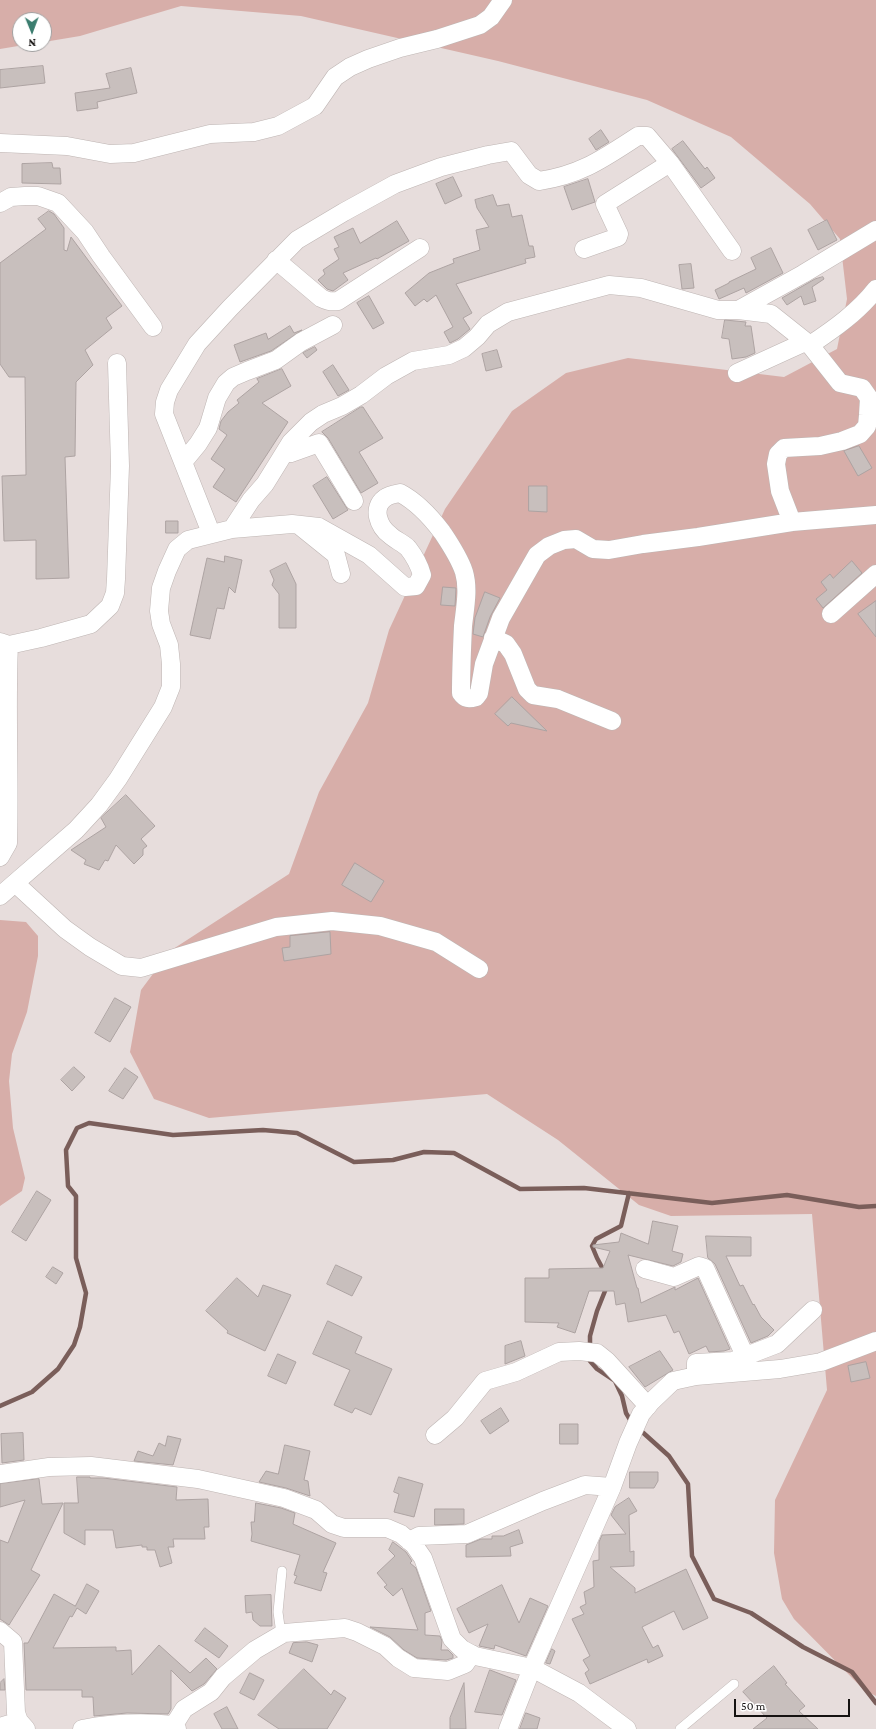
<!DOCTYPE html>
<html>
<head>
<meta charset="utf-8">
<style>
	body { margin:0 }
	#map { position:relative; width:876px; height:1729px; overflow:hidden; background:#e7dddc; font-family:"Crimson Pro",serif }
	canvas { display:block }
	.north { position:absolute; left:12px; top:12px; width:40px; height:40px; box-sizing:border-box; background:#fff; border:1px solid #a1a0a0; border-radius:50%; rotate:179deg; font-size:11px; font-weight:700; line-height:16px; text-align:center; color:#151211 }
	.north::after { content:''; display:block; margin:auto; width:14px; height:18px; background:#3b7d6f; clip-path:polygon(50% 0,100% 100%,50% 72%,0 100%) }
	.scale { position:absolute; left:734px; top:1699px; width:116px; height:18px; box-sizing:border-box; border:2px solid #151211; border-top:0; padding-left:5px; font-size:12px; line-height:14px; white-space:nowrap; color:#151211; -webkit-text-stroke:3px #fff; paint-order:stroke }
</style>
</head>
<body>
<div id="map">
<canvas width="876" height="1729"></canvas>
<div class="north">N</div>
<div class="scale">50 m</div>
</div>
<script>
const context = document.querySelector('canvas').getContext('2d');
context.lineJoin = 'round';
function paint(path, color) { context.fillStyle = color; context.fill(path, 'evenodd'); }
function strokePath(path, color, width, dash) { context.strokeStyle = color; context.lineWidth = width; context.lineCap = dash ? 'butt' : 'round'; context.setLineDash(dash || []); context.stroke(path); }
paint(new Path2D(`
	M 0,0 L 876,0 L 876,1696 L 864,1690 L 794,1619 L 782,1599 L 774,1553 L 775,1500 L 827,1390 L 812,1214 L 671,1216 L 639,1205 L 558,1140 L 487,1094 L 209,1118 L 154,1099 L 130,1052 L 141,990 L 170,951 L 289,874 L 319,792 L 368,703 L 389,630 L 445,509 L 512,411 L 566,373 L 628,358 L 784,377 L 837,349 L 847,299 L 840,239 L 810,204 L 731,137 L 647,100 L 498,61 L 301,16 L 181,6 L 80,36 L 44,42 L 44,20 L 20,20 L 20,44 L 30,44 L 0,49 Z
	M 0,920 L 26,922 L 38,936 L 38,956 L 27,1012 L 12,1054 L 9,1081 L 13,1128 L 25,1178 L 22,1191 L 0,1206 Z`), '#d7aea9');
strokePath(new Path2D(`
	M 605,1273 L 597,1258 L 592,1246 L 596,1239 L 621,1226 L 629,1193
	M 590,1349 L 590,1336 L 597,1311 L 607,1286
	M 590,1357 L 590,1361 L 597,1369 L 615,1381 L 622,1396 L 626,1413 L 632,1423
	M 0,1406 L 32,1392 L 58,1369 L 74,1345 L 80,1327 L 86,1293 L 76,1258 L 76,1196 L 68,1186 L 66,1150 L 77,1128 L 89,1123 L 173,1135 L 263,1130 L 297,1133 L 354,1162 L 393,1160 L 424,1152 L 454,1153 L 520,1189 L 584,1188 L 712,1203 L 787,1195 L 859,1207 L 876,1206
	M 639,1429 L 669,1456 L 688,1484 L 692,1556 L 714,1599 L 751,1613 L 803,1647 L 852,1672 L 876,1703`), '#7a5e5a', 4.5);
const building = new Path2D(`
	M 43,66 L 45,83 L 0,88 L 0,70 Z
	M 131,68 L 137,93 L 97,102 L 98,108 L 77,111 L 75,93 L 110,88 L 106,74 Z
	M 601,130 L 609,142 L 596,150 L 589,139 Z
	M 683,141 L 705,169 L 707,167 L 715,178 L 701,188 L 672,149 Z
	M 52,163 L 53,168 L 60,168 L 61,184 L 22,183 L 22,164 Z
	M 453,177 L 462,196 L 445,204 L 436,184 Z
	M 588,179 L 595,202 L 572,210 L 564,187 Z
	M 493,195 L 497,206 L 509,204 L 512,217 L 522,215 L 529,246 L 533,246 L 535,257 L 525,259 L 526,263 L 456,284 L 472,313 L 463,318 L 470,329 L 458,339 L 450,343 L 444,332 L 453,327 L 436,295 L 427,302 L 424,299 L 415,306 L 405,293 L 429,273 L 454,263 L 453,259 L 480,250 L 476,230 L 489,227 L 477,208 L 475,200 Z
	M 49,211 L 54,214 L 64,228 L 64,250 L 67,251 L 71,237 L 122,306 L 106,318 L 112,328 L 85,350 L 93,365 L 76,382 L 75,456 L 65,457 L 69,578 L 36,579 L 36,540 L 4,541 L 2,476 L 26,475 L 25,377 L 9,377 L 0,364 L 0,263 L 46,229 L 38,219 Z
	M 827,220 L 837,240 L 818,250 L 808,230 Z
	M 397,221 L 409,241 L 377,259 L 376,258 L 343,273 L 348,280 L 333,291 L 327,289 L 318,280 L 325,274 L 323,270 L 339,259 L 334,249 L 339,247 L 334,237 L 353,228 L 360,243 Z
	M 771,248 L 783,273 L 746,293 L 744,288 L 719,299 L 715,290 L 729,283 L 729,282 L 756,269 L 751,258 Z
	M 691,264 L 694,288 L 682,289 L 679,265 Z
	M 823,277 L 824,279 L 812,287 L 816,301 L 804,305 L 801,296 L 787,305 L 782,298 L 815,279 Z
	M 369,296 L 384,323 L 373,329 L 357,303 Z
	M 725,320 L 746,322 L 745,326 L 751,326 L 755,353 L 746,357 L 732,359 L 729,339 L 722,338 Z
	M 290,326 L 294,333 L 302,330 L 271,351 L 240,362 L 234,345 L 266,333 L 268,339 Z
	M 315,347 L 317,350 L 307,358 L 303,353 Z
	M 497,350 L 502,367 L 486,371 L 482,354 Z
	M 333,365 L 349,390 L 338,396 L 323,372 Z
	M 282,369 L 291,386 L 262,403 L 288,422 L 236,502 L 213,487 L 225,469 L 211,459 L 227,435 L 219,429 L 221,421 L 228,412 L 239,403 L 237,400 L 259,382 L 257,379 Z
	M 361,407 L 363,407 L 383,438 L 359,452 L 378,483 L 361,493 L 328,438 L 322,432 Z
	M 859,446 L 872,468 L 858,476 L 844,451 Z
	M 327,477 L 348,510 L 333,519 L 313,486 Z
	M 529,486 L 547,486 L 547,512 L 529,511 Z
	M 166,521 L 178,521 L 178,533 L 166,533 Z
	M 225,556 L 242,560 L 235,593 L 229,587 L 224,609 L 217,608 L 210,639 L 190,635 L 207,558 L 224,562 Z
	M 852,561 L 862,573 L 823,608 L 816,599 L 827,590 L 821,582 L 830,574 L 833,578 Z
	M 286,563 L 296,584 L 296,628 L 279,628 L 279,594 L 272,585 L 274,580 L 270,571 Z
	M 443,587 L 456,588 L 455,606 L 441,605 Z
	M 485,592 L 500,598 L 490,617 L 483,637 L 473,634 L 475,618 Z
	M 876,601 L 876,637 L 858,614 Z
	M 512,697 L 547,731 L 511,723 L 508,726 L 495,714 Z
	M 126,795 L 155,826 L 141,839 L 147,846 L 143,849 L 143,855 L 134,864 L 116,845 L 108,861 L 105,860 L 99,870 L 84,864 L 86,860 L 71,850 L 106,827 L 101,818 Z
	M 355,863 L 384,881 L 371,902 L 342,885 Z
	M 330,932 L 331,954 L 284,961 L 282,948 L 290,947 L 290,936 Z
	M 115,998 L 131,1007 L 110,1042 L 95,1033 Z
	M 74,1067 L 85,1077 L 72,1091 L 61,1080 Z
	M 125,1068 L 138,1077 L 123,1099 L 109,1091 Z
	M 37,1191 L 51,1200 L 26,1241 L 12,1232 Z
	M 653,1221 L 678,1226 L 672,1251 L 683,1254 L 681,1262 L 673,1266 L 628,1255 L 637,1288 L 638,1288 L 641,1303 L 675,1287 L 675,1290 L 698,1278 L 730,1349 L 724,1351 L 709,1352 L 706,1346 L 689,1354 L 679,1331 L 674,1333 L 666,1315 L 628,1322 L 625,1303 L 616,1305 L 614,1291 L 589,1291 L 575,1333 L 557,1327 L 559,1323 L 525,1322 L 525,1278 L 549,1278 L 549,1269 L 603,1268 L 610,1251 L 593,1247 L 593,1245 L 619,1242 L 621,1233 L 648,1244 Z
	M 706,1236 L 751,1237 L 751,1256 L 726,1256 L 740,1286 L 743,1285 L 753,1305 L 754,1304 L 761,1317 L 774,1330 L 768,1336 L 751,1343 L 715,1264 L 708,1258 Z
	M 336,1265 L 362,1277 L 352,1296 L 327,1284 Z
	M 53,1267 L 63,1273 L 56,1284 L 46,1277 Z
	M 237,1278 L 258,1297 L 263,1285 L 291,1295 L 265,1351 L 227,1333 L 228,1331 L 206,1311 Z
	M 328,1321 L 362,1337 L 355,1353 L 392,1369 L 371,1415 L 355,1408 L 352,1413 L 334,1405 L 350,1370 L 313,1354 Z
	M 521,1341 L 525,1356 L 505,1364 L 505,1346 Z
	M 660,1351 L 673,1370 L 645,1387 L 629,1367 Z
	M 278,1354 L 296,1362 L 286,1384 L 268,1376 Z
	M 866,1362 L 870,1378 L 851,1382 L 848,1366 Z
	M 501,1408 L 509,1421 L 490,1434 L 481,1421 Z
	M 560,1424 L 578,1424 L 578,1444 L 560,1444 Z
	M 23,1433 L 24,1460 L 2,1463 L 1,1434 Z
	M 168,1436 L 181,1439 L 173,1465 L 134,1461 L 138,1451 L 153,1456 L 159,1443 L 165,1446 Z
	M 285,1445 L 310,1451 L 304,1480 L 308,1481 L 310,1496 L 286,1488 L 259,1482 L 266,1471 L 278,1474 Z
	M 630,1472 L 658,1472 L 658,1481 L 654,1488 L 630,1488 Z
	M 77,1477 L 90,1477 L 90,1478 L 103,1478 L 177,1487 L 176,1500 L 208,1499 L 209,1527 L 204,1527 L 205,1539 L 173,1539 L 174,1547 L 168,1547 L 172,1563 L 160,1567 L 155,1550 L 147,1550 L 147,1547 L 142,1547 L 142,1545 L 116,1548 L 113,1530 L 85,1530 L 85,1545 L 64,1533 L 64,1503 L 78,1503 Z
	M 399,1477 L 423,1484 L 414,1517 L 394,1512 L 399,1494 L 394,1492 Z
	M 39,1479 L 42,1504 L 63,1503 L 31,1570 L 40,1575 L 9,1625 L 0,1619 L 0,1540 L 8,1543 L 25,1500 L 0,1507 L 0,1484 Z
	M 629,1498 L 637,1511 L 629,1515 L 630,1552 L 634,1551 L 634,1566 L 610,1567 L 635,1588 L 635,1593 L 686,1569 L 708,1618 L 683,1630 L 674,1611 L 642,1627 L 653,1648 L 658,1645 L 663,1656 L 648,1663 L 647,1659 L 590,1684 L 585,1673 L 589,1670 L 583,1660 L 590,1656 L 572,1619 L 584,1614 L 580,1607 L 586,1604 L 584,1592 L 594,1587 L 593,1561 L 599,1560 L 599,1542 L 602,1535 L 626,1534 L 611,1515 L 615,1507 Z
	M 256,1503 L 281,1508 L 295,1513 L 293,1524 L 336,1543 L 323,1572 L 327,1573 L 321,1591 L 294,1583 L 297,1576 L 294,1575 L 300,1555 L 251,1541 L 252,1534 L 251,1522 L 254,1522 Z
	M 435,1509 L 464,1509 L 464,1524 L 435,1525 Z
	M 519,1530 L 523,1543 L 510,1547 L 511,1556 L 466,1557 L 466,1545 L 481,1539 L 492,1539 L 492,1536 L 503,1536 Z
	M 393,1542 L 406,1552 L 412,1561 L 410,1563 L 416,1568 L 431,1611 L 425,1613 L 425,1635 L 440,1636 L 442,1641 L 441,1650 L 448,1650 L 453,1655 L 453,1658 L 446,1660 L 417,1658 L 404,1650 L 390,1637 L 370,1627 L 418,1630 L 402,1588 L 393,1596 L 384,1587 L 387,1585 L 377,1573 L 395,1556 L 389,1550 Z
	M 87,1584 L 99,1591 L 86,1614 L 77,1608 L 72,1617 L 70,1616 L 53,1648 L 116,1647 L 116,1651 L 131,1650 L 132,1675 L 159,1645 L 190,1673 L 206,1658 L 217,1669 L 204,1684 L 192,1691 L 171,1670 L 171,1709 L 168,1714 L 127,1713 L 94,1716 L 93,1697 L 82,1697 L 82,1690 L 26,1690 L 24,1643 L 28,1643 L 54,1594 L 75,1606 Z
	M 502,1585 L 519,1623 L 530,1598 L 548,1606 L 526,1656 L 495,1645 L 494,1649 L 479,1646 L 488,1624 L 469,1633 L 457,1609 Z
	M 271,1595 L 272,1626 L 260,1626 L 253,1620 L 252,1612 L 246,1613 L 245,1596 Z
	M 205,1628 L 228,1646 L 219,1658 L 195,1641 Z
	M 307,1642 L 318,1645 L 312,1662 L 289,1653 L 293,1643 Z
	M 552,1649 L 555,1651 L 550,1664 L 546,1663 Z
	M 774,1666 L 787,1683 L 785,1684 L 805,1706 L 799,1711 L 818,1729 L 753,1729 L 767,1718 L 743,1692 Z
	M 304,1669 L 331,1695 L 334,1690 L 346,1698 L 327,1729 L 279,1729 L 258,1715 Z
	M 490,1670 L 516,1680 L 502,1715 L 475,1712 Z
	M 250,1673 L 264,1680 L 254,1700 L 240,1693 Z
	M 4,1679 L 5,1690 L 0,1690 L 0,1683 Z
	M 464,1683 L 466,1729 L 450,1729 L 450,1718 Z
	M 227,1707 L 238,1729 L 222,1729 L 214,1714 Z
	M 526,1713 L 540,1718 L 537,1729 L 520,1729 Z`);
paint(building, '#c8bfbd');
strokePath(building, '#ada3a2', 1);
const service = new Path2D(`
	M 281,1634 L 278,1612 L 282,1571
	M 680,1729 L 734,1684`);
const minor = new Path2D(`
	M 0,143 L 67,146 L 110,154 L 134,153 L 210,134 L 254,132 L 278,126 L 315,106 L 335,77 L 350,67 L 368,59 L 400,48 L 437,39 L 480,25 L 491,17 L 503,0
	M 0,203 L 11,197 L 25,196 L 38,196 L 58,203 L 85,232 L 101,256 L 153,327
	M 584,249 L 618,237 L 619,234 L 605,204 L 670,163
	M 276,260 L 321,298 C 327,301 330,302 338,301 L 420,248
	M 738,310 L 803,274 L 876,230
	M 810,345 C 834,329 858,312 876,289
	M 737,373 L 805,342
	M 284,453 L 291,453 L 319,443 L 354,501
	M 184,461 L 198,444 L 208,428 L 217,398 L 226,383 L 233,377 L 247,371 L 276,360 L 301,342 L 333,325
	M 300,526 L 336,555 L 341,574
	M 232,529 L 251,500 L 265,484 L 291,442 L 311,422 L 323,414 L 342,406 L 361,395 L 386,376 L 413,361 L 449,355 L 464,348 L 477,337 L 488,324 L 508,312 L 609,285 L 641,288 L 718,310 L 738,310 L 771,314 L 810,345 L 840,383 L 862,388 L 869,398 L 868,415 L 867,426 L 860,434 L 842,441 L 820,446 L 784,448 L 778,454 L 776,464 L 780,491 L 792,522
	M 211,533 L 164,414 L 165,402 L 169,390 L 197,344 L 230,308 L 297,240 L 344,212 L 395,184 L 441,167 L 488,155 L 511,151 L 529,175 L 539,181 C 581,175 604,158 638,136 L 647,136 L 670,163 L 732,251
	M 831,614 L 876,574
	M 493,638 L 506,644 L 513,654 L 527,689 L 533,695 L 558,699 L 612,721
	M 0,642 L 9,645 L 41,638 L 91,624 L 110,606 L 115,593 L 116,579 L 120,466 L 117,363
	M 0,857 L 8,843 C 10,777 6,711 9,645
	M 15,883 L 65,929 L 90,947 L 122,966 L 141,968 L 276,927 L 332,921 L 380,926 L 436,942 L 479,969
	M 0,896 L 76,830 L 99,805 L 118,779 L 163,707 L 171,687 L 171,664 L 169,645 L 161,624 L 159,611 L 161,588 L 167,571 L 177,549 L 188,540 L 232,529 L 292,524 L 319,527 L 369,555 L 405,587 L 416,586 L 422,575 C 419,564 415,557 408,548 C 403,543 395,540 390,535 C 379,527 371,508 385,498 C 389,495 395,494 400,493 C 417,502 430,516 442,532 C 450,544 459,557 464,572 C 469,589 465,608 463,626 C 462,648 461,671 461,693 C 465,699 469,699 476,697 L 479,693 L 484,664 L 501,618 L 537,555 L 549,546 L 564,540 L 576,539 L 593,549 L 609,550 L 643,544 L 698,537 L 792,522 L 876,515
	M 645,1269 L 674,1277 L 699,1266 L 705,1268 L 745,1356
	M 696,1376 L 696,1363 L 733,1361 L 777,1344 L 813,1310
	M 435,1435 L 455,1418 L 485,1381 L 516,1372 L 559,1352 L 579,1351 L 597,1353 L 607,1361 L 648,1406
	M 0,1474 L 49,1467 L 91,1466 L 198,1479 L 284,1498 L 316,1510 L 332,1524 L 344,1528 L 387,1528 L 401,1534 L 414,1545 L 423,1558 L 452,1639 L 462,1649 L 475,1656 L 532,1668 L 579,1693 L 627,1729
	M 409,1541 L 419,1536 L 467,1534 L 543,1501 L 585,1485 L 612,1487
	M 0,1631 L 13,1642 L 16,1713 L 19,1721 L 26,1729
	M 174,1725 L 184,1709 L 211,1692 L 223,1677 L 255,1650 L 284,1633 L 345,1628 L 357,1632 L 385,1646 L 398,1658 L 414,1668 L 448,1671 L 465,1664 L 472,1654
	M 0,1727 L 19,1721
	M 82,1729 C 112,1723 144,1722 174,1725 L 177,1729
	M 508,1729 L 532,1668 L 612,1487 L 628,1443 L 641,1414 L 651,1402 L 673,1381 L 696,1376 L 780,1369 L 821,1362 L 876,1341`);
strokePath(service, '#beb5b3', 10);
strokePath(minor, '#beb5b3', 19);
strokePath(service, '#fff', 9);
strokePath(minor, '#fff', 18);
</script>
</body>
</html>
